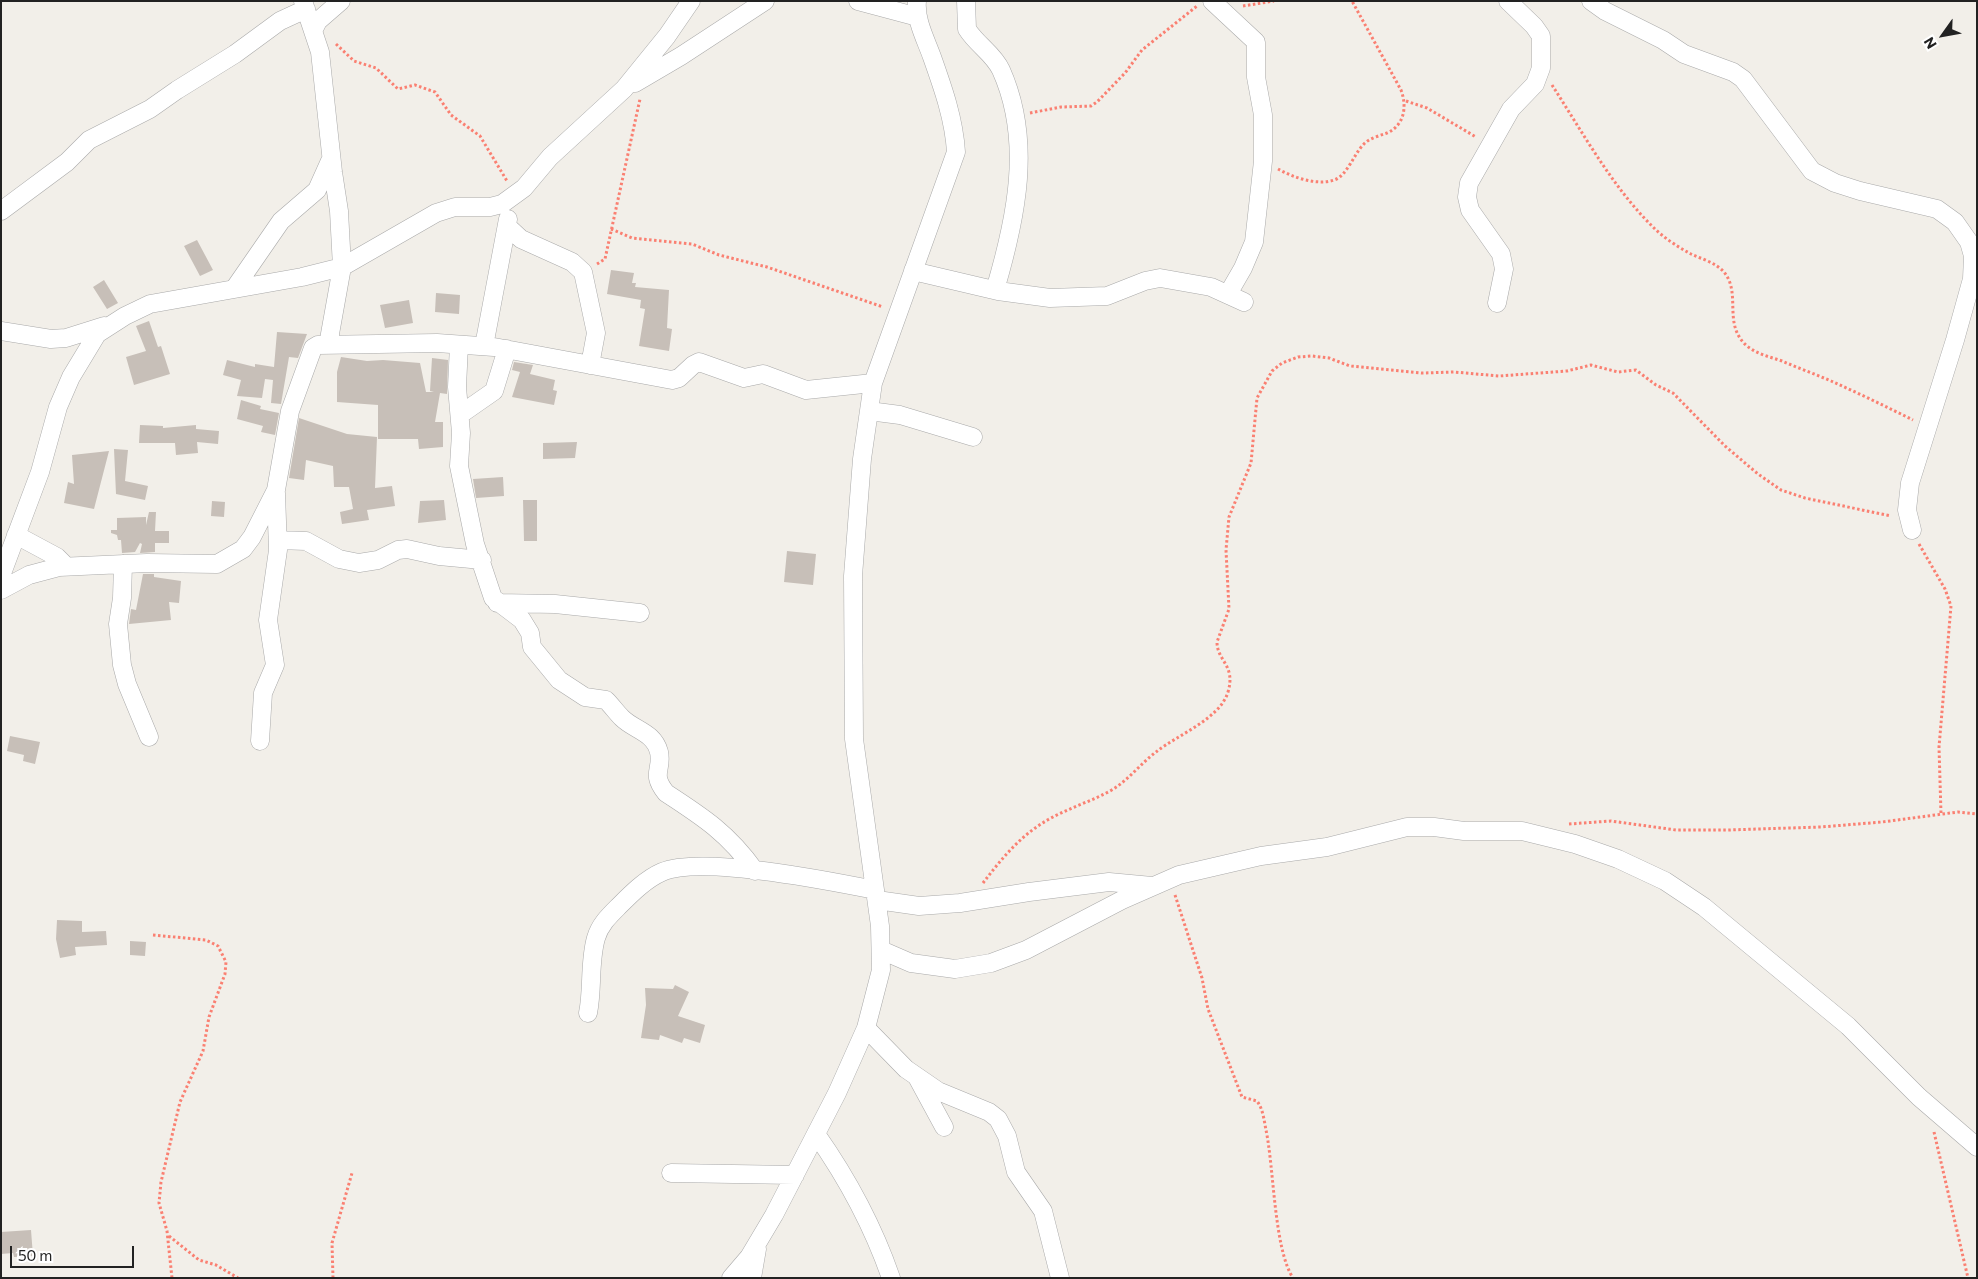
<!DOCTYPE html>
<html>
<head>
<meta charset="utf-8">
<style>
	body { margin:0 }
	#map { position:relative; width:1978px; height:1279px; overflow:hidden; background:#f2efe9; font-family:Commissioner,sans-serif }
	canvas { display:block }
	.frame { position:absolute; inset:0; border:2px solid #222; pointer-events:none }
	.north { position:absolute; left:1918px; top:10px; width:50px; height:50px; -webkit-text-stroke:4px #fff; paint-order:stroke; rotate:238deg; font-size:14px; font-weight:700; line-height:20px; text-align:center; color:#222 }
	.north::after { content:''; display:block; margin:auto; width:18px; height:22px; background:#222; clip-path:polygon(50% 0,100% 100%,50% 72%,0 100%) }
	.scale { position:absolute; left:10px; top:1246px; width:124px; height:22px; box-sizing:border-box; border:2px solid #222; border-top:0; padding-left:6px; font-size:15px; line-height:18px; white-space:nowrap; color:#222; -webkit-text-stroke:4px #fff; paint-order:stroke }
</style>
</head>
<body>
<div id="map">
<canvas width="1978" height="1279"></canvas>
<div class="frame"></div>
<div class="north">N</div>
<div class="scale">50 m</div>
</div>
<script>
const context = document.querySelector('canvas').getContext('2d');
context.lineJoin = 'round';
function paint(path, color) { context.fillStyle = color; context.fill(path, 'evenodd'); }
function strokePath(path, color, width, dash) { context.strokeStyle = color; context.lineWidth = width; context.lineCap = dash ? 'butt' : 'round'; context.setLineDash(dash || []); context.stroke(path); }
paint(new Path2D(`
	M 197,240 L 213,270 L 200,276 L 184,246 Z
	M 611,270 L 634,273 L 632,283 L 636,283 L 635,287 L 669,290 L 667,328 L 672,329 L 669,351 L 639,346 L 645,309 L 640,308 L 641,300 L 607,294 Z
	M 104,280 L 118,303 L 107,309 L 93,287 Z
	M 436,293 L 460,295 L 459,314 L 435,312 Z
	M 409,300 L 413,323 L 385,328 L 380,305 Z
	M 149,321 L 158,347 L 161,346 L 170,374 L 134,385 L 126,357 L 146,351 L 136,326 Z
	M 277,332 L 307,334 L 298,358 L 289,357 L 281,404 L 271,403 L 273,380 L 265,379 L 262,398 L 237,396 L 241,380 L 223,375 L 227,360 L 255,367 L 255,364 L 274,367 Z
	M 341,357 L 367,361 L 383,360 L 420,363 L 426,392 L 434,392 L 430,391 L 432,358 L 448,360 L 447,394 L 440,393 L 435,422 L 443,422 L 443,447 L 419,449 L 418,439 L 378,439 L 378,405 L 337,402 L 337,372 Z
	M 514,362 L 533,365 L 530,374 L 555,380 L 553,390 L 557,391 L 554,405 L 512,397 L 520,372 L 512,370 Z
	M 241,400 L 261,406 L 260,409 L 279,413 L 275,435 L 261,432 L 263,426 L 237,419 Z
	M 299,418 L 347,434 L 377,437 L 375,488 L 392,486 L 395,506 L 367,510 L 369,520 L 342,524 L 340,512 L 353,509 L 349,487 L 334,487 L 333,466 L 306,460 L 304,480 L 289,478 Z
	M 140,425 L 163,426 L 163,428 L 196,425 L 196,429 L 219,431 L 218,444 L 197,442 L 198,453 L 176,455 L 175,443 L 139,443 Z
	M 577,442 L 575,458 L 543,459 L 543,443 Z
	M 114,449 L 128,450 L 125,481 L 148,486 L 145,500 L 116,494 Z
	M 109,451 L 94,509 L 64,503 L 68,482 L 74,484 L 72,455 Z
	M 503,477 L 504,496 L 476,498 L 473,479 Z
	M 444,500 L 446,520 L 418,523 L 420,501 Z
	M 523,500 L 537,500 L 537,541 L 524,541 Z
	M 212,501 L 225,502 L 224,517 L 211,516 Z
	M 149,512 L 156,512 L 155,531 L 169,531 L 169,543 L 155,543 L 155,552 L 140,553 L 142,544 L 140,543 L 135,552 L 122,553 L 121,540 L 118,540 L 117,535 L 111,533 L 111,530 L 117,530 L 117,518 L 146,517 L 146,525 Z
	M 787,551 L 816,554 L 813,585 L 784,582 Z
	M 143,574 L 154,574 L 154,577 L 181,581 L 179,603 L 169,602 L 171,620 L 129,624 L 131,609 L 136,610 Z
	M 10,736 L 40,742 L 35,764 L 23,761 L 24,755 L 7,751 Z
	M 57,920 L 82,921 L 82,932 L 106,931 L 107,945 L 75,947 L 76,955 L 60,958 L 56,939 Z
	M 130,941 L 146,942 L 145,956 L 130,955 Z
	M 675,985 L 689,992 L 678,1016 L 705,1025 L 700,1043 L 684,1038 L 682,1043 L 660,1035 L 659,1040 L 641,1038 L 646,1005 L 645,988 L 673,989 Z
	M 31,1230 L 33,1256 L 14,1257 L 13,1253 L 1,1254 L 1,1232 Z`), '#c7bfb8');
const minor = new Path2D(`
	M 303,1 L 320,52 L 333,172 L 339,211 L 342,267 L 328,345
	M 858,1 L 918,17
	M 966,1 L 967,29 C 977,45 993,53 1001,70 C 1033,141 1016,219 995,290
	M 1212,1 L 1256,42 L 1256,77 L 1263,115 L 1263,161 L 1254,242 L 1243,268 L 1228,294
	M 1591,1 L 1605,11 L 1663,40 L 1684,54 L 1733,72 L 1743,79 L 1812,171 L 1835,183 L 1860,191 L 1937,209 L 1955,222 L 1969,242 L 1973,256 L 1972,279 L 1955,340 L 1910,483 L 1907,510 L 1912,530
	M 313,31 L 318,21 L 341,1
	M 635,83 L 681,56 L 765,1
	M 1,211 L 67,162 L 89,140 L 150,109 L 177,90 L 235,54 L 280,21 L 306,9
	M 507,226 L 521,239 L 572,262 L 583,272 L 596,333 L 590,365
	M 913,271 L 998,291 L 1050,298 L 1107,296 L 1145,281 L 1160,278 L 1211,287 L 1244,302
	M 234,289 L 281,221 L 317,190 L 330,161
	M 1497,303 L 1504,269 L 1501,254 L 1470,210 L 1467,197 L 1469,183 L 1511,109 L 1535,84 L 1541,68 L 1541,36 L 1534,26 L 1508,1
	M 1,331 L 51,339 L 66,338 L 104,326
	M 459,345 L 457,387 L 461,433 L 459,466 L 475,544 L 493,598 L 522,620 L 530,633 L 532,647 L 559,680 L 585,697 L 606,700 C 612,706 616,712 622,718 C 634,730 654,732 659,752 C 663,770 650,773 666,793 C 703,817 729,834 755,871
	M 484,346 L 508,219
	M 869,411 L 900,415 L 973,437
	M 461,414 L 494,391 L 507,349
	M 16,535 L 57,557 L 66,566
	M 278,540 L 306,541 L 339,559 L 359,563 L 378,560 L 398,550 L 407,549 L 439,556 L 482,560
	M 123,564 L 122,598 L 118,624 L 122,665 L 127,684 L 149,737
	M 1,576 L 40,472 L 58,407 L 71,377 L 97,334 L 125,316 L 150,304 L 302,277 L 342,267 L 436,213 L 455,207 L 490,207 L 502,204 L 524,188 L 550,157 L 624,89 L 667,36 L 691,1
	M 1,590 L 29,575 L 59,567 L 147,563 L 217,564 L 243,549 L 252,537 L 276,490 L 290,411 L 313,348 L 318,345 L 437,343 L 494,347 L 672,380 L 679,378 L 693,365 L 699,362 L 744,378 L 763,374 L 806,390 L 873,383
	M 497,603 L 555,604 L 640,613
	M 260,741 L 263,693 L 275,665 L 268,620 L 278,550 L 276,493
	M 877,900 L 919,906 L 960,903 L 1029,892 L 1109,882 L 1152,886
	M 881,950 L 911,963 L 955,969 L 991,963 L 1026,950 L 1122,900 L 1179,875 L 1261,856 L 1327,847 L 1407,827 L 1434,827 L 1464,831 L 1522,831 L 1575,844 L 1618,859 L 1665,881 L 1704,907 L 1848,1026 L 1919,1097 L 1977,1147
	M 588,1013 C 593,989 589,962 596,938 C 600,924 610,915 620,905 C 632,893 646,879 662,872 C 701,855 830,881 875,890
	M 866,1028 L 906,1069 L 938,1091 L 989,1112 L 998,1119 L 1007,1136 L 1016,1172 L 1043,1211 L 1060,1278
	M 918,1079 L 944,1127
	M 816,1134 C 847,1178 873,1226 891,1278
	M 671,1173 L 795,1175
	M 731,1278 L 749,1257 L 774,1215 L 837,1093 L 866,1028 L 881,970 L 880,926 L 854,739 L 853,576 L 862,459 L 873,383 L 956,152 C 954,119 943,88 932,57 C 926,40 915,20 917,1
	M 752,1278 L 757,1249`);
strokePath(minor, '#a9a9a9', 19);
strokePath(new Path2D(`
	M 1243,6 L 1274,1
	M 336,44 L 354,61 L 376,68 L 398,89 L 415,85 L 435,92 L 451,115 L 480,136 L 507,181
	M 1552,85 C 1583,133 1613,188 1654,228 C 1664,238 1678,247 1691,254 C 1702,259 1716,263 1724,272 C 1742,294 1722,324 1747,346 C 1757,354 1770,357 1782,361 C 1798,368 1815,374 1831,381 C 1858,393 1887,407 1913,420
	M 1406,101 L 1427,108 L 1476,137
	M 1030,113 L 1061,107 L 1091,106 L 1097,102 L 1125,73 L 1142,50 L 1197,6
	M 1278,169 C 1292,177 1317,186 1334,180 C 1347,176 1354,154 1363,145 C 1369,138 1379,136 1387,133 C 1405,125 1407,106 1401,90 L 1352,1
	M 611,229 L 632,238 L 692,244 L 719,255 L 767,267 L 883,307
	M 597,264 L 605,259 L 640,99
	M 1919,544 L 1945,589 L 1951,606 L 1939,747 L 1941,814
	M 1569,824 L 1611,821 L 1676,830 L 1727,830 L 1821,827 L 1882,822 L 1958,812 L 1977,814
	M 983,883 C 999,862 1016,841 1038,826 C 1061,810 1086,804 1110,791 C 1128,781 1140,764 1156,752 C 1177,735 1220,719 1228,692 C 1236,665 1217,661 1217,642 L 1229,609 L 1226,550 L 1229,517 L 1251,463 L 1257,398 L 1272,371 L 1282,363 L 1298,357 L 1312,356 L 1329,358 L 1350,366 L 1422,373 L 1454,372 L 1499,376 L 1567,371 L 1591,365 L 1618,372 L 1636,370 L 1656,385 L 1673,393 L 1725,446 L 1758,474 L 1781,490 L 1805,498 L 1891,516
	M 1175,895 L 1202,978 L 1208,1009 L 1242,1097 L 1257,1101 C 1263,1109 1264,1120 1266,1130 C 1274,1168 1274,1249 1293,1278
	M 153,935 L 206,940 L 218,946 L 226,962 L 225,974 L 209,1017 L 203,1051 L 180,1102 L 161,1182 L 159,1203 L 167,1231 L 172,1278
	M 1934,1132 L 1968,1278
	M 169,1236 L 199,1260 L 216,1265 L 238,1278
	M 333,1278 L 332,1243 L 352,1173`), '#fa8072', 3, [2.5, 2.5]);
strokePath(minor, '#fff', 18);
</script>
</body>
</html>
